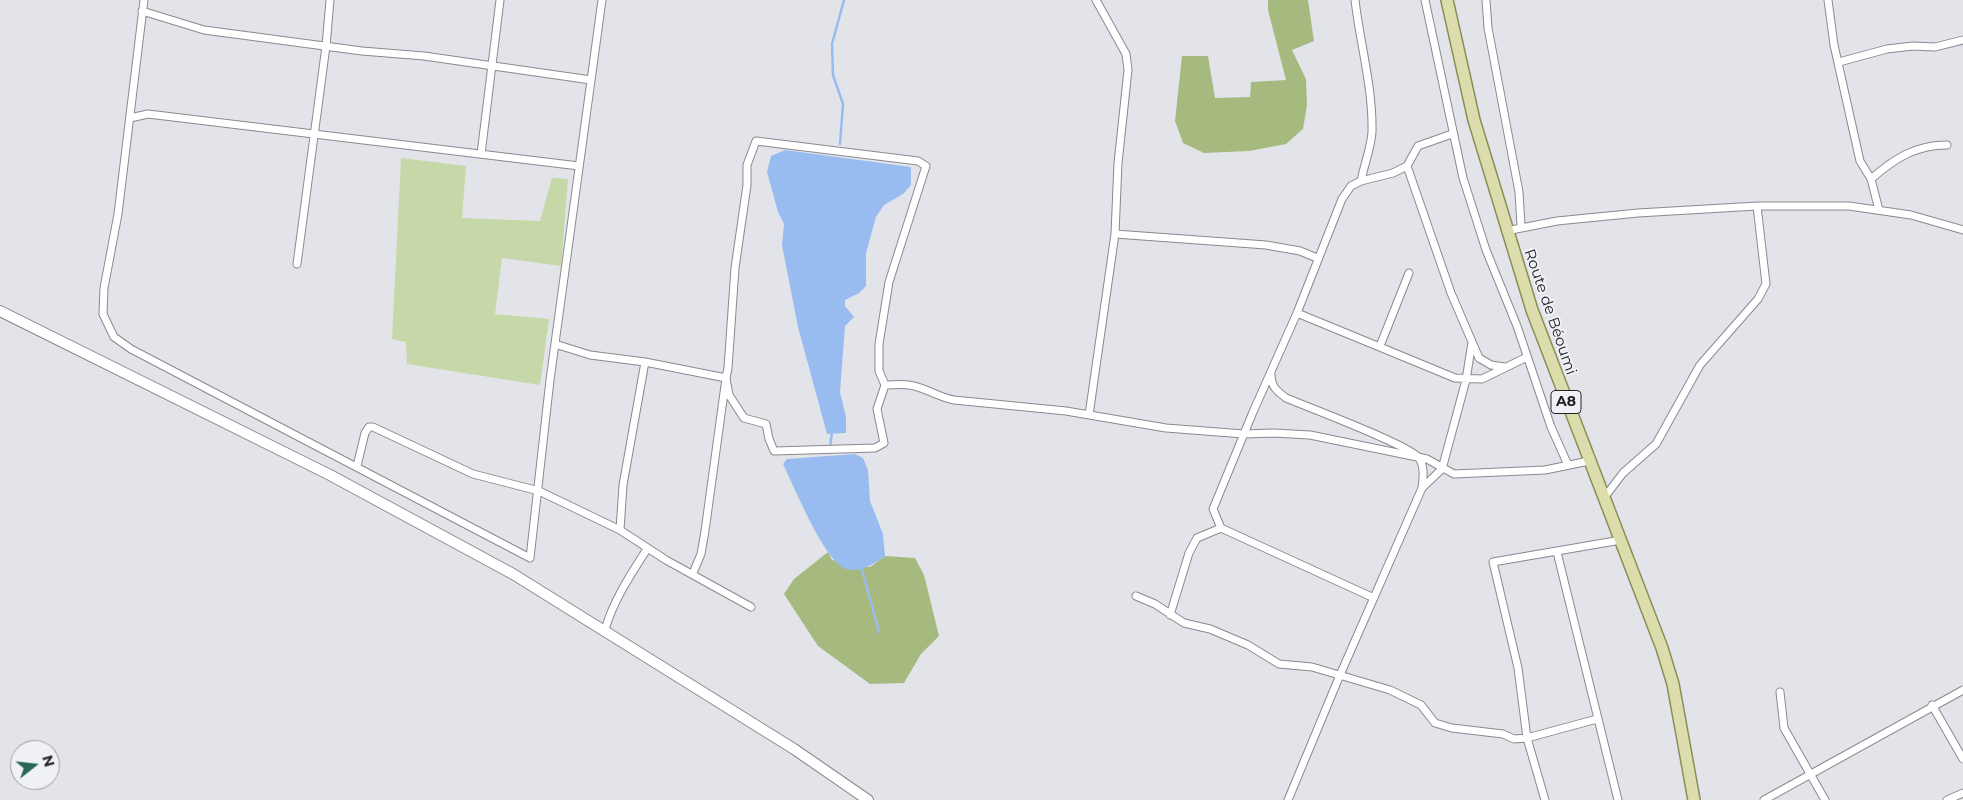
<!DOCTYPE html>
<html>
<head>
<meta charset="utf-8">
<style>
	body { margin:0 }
	#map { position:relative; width:1963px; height:800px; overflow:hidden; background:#e2e4ea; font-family:Montserrat,sans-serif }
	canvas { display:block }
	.north { position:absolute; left:10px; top:740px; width:50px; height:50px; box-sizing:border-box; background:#eff1f7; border:1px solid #9d9ea3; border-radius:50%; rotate:74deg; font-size:14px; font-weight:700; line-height:20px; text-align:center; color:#222224 }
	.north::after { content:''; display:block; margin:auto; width:18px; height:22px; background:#276754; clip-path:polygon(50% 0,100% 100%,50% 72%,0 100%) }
</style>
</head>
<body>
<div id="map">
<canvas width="1963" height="800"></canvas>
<div class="north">N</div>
</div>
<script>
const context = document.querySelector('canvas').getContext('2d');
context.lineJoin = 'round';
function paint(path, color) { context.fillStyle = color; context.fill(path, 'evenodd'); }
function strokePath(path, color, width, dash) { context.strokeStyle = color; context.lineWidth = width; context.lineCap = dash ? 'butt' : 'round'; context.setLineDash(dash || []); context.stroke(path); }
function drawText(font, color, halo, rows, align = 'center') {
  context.font = font + ' Montserrat,sans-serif'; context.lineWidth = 4; context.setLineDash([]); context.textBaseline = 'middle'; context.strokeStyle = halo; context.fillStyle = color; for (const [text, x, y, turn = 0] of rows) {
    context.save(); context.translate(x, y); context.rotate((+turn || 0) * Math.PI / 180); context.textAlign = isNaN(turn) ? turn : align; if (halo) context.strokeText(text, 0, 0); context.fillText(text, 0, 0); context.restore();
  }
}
paint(new Path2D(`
	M 401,158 L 466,166 L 462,218 L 540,221 L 552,178 L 568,179 L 561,266 L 502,258 L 495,314 L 549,319 L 540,385 L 407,364 L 406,342 L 392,339 Z`), '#c7d8a8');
paint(new Path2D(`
	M 1268,0 L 1308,0 L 1314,41 L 1292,50 L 1306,79 L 1307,105 L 1303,129 L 1286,144 L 1249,151 L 1204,153 L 1183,143 L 1175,121 L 1182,56 L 1208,56 L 1215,98 L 1250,97 L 1251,82 L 1286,80 L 1268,10 Z
	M 828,552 L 832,560 L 870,567 L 885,556 L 915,558 L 924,575 L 939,636 L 921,654 L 904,683 L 870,684 L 818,646 L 784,594 L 794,579 Z`), '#a6ba7f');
paint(new Path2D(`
	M 785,150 L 911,167 L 911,185 L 903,194 L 884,205 L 876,217 L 866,253 L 866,286 L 859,293 L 845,300 L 845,306 L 854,317 L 845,326 L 840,392 L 846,417 L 846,433 L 827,434 L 798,327 L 782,245 L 784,224 L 778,212 L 767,172 L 771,156 Z
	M 855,454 L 863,458 L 868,470 L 870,501 L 883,534 L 885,556 C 874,564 860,573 846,569 C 825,563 793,484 783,464 L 787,459 Z`), '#99bcf0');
strokePath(new Path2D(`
	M 840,144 L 843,104 L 833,75 L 832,44 L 844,0
	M 830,448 L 832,432
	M 861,566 L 879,632`), '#99bcf0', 2.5);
const street = new Path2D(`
	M 144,0 L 118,214 L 104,288 L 103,314 L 114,337 L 131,349 L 530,558 L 550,380 L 602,0
	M 1355,0 C 1360,43 1373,88 1372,132 C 1371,148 1364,165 1361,181
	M 1425,0 L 1463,178 L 1486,250 L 1517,326 L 1551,427 L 1568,465
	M 1486,0 L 1488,28 L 1519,192 L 1521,226
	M 1828,0 L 1834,45 L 1860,161 L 1871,179 L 1879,210
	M 142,11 L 204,30 L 362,51 L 424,56 L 591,80
	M 1839,62 L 1887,49 L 1913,46 L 1935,47 L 1963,40
	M 130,118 L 148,114 L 579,166
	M 481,154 L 500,0
	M 1407,166 L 1451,293 L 1479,358 L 1491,365 L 1504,367
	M 1871,179 C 1894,159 1915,145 1947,145
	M 1506,231 L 1557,221 L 1638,213 L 1757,206 L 1849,206 L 1911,215 L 1963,230
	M 1115,234 L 1266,245 L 1300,251 L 1317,258
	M 297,264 L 326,46 L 330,0
	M 1297,313 L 1455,378 L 1482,379 L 1527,357
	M 555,344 L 590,355 L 645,362 L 726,378 L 729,395 L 744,418 L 766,424 L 769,439 L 774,451 L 875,448 L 884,443 L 877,409 L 885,385 L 879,371 L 879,344 L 889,282 L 926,166 L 918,161 L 756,141 L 747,165 L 747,185 L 735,268 L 728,368 L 726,378 L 705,531 L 701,554 L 693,573
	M 1380,346 L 1409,273
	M 1271,374 C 1271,387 1277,391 1286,398 C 1308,407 1409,445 1419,458 C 1425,467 1423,479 1422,488
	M 885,385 C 893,385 901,384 909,385 C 925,387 937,397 954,400 L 1066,411 L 1166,428 L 1244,434 L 1274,433 L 1310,435 L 1427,459 L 1454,474 L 1545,470 L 1589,461
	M 1089,415 L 1115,234 L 1118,163 L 1128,70 L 1126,54 L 1096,0
	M 357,466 L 365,433 L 369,427 L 373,427 L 473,474 L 539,491 L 620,530 L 666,560 L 751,607
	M 1604,498 L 1623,473 L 1656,444 L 1700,365 L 1758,299 L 1766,284 L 1757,206
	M 1221,528 L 1374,598
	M 620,530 L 623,485 L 645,362
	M 1557,552 L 1618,800
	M 1136,596 L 1155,604 L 1184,623 L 1210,629 L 1248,645 L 1279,664 L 1312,667 L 1390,690 L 1421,705 L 1435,723 L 1452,728 L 1503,734 L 1514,739 L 1527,738 L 1597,719
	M 1170,615 L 1189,553 L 1197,538 L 1221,528 L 1213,509 L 1253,412 L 1297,313 L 1342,199 L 1351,186 L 1361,181 L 1393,173 L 1407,166 L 1418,146 L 1452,134
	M 605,630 C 613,601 631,574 647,549
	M 1780,692 L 1784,728 L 1825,800
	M 1932,705 L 1963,759
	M 1288,800 L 1340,675 L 1422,488 L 1442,469 L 1466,380 L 1472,342
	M 1545,800 L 1527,738 L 1518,668 L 1493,562 L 1621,540
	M 1764,800 L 1963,690
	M 1947,800 L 1963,793`);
const secondary = new Path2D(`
	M 0,311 L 330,475 L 513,574 L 794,749 L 868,800`);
const primary = new Path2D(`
	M 1447,0 L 1474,120 L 1532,310 L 1662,648 L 1673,684 L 1694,800`);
strokePath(street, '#898a90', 9);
strokePath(secondary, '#898a90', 12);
strokePath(primary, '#8b8d59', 14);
strokePath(street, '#fff', 7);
strokePath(secondary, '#fff', 10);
strokePath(primary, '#dcddac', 11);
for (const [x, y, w] of [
	[1566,402,30]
]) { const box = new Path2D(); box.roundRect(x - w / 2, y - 11.5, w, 23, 4); context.fillStyle = '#eff1f7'; context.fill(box); strokePath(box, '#222224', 1); }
drawText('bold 14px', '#222224', null, [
	["A8",1566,402]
]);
drawText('15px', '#222224', '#eff1f7', [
	["Route de Béoumi",1550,312,71]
]);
</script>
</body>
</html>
